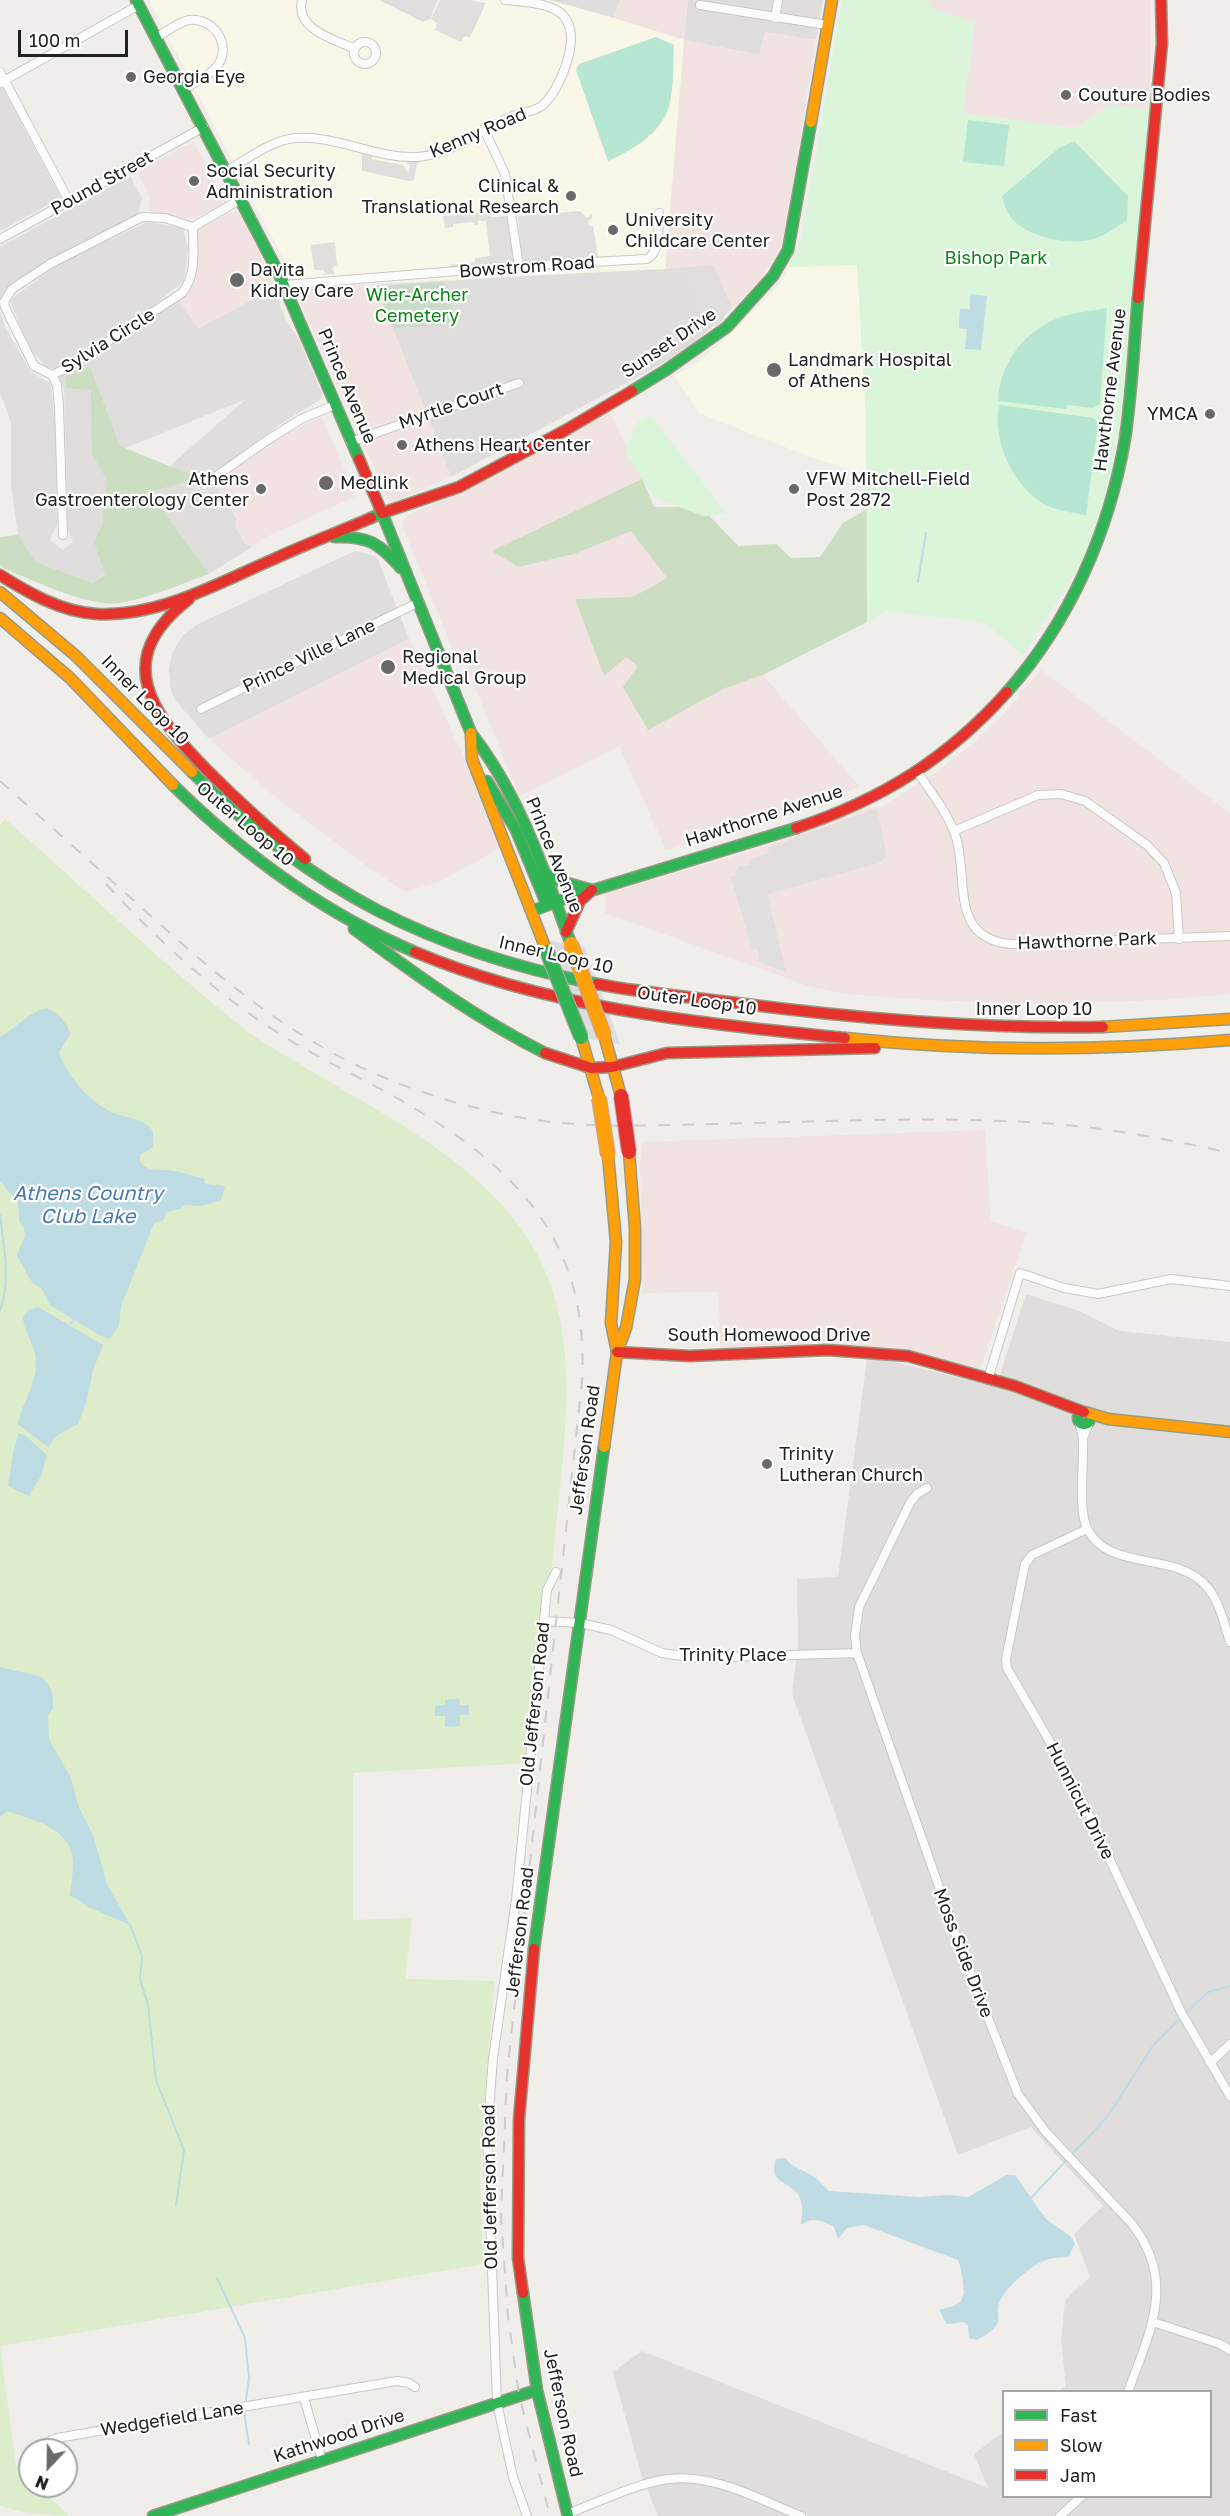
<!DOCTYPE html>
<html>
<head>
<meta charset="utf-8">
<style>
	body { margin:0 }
	#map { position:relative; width:1230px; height:2516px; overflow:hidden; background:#f0eeeb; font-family:"Golos Text",sans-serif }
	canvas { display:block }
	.legend { position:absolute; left:1002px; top:2390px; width:210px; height:108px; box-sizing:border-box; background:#fff; border:2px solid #a7a7a7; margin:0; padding:8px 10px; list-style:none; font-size:18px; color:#222 }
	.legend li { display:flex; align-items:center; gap:12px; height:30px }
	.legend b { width:30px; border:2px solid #a7a7a7 }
	.north { position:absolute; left:18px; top:2438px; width:60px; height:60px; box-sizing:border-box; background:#fff; border:2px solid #a7a7a7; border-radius:50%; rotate:202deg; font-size:16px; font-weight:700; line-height:24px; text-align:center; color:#222 }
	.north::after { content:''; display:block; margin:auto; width:21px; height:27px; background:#6a6968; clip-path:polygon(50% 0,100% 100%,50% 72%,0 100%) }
	.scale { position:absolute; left:18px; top:30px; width:110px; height:27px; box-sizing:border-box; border:3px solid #222; border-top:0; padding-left:8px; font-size:18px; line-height:21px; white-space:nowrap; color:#222; -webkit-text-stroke:4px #fff; paint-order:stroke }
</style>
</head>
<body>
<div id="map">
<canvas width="1230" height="2516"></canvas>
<ul class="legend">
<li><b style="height:8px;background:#30b455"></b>Fast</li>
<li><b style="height:8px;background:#ff9f0a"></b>Slow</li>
<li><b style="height:8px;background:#e5322d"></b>Jam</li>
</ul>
<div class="north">N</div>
<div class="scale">100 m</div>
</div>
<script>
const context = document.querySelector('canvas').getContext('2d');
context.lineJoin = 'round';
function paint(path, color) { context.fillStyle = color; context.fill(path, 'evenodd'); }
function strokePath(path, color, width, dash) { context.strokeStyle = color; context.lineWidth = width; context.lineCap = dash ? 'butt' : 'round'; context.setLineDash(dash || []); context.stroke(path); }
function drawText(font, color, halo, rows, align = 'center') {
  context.font = font + ' "Golos Text",sans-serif'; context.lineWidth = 4.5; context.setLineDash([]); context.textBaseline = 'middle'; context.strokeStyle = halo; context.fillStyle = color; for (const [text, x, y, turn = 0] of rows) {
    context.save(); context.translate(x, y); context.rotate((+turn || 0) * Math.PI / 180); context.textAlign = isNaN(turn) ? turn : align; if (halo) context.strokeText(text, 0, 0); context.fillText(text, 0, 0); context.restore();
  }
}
paint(new Path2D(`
	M 549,0 L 620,0 L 614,18 Z
	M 688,0 L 823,0 L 816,40 L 765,32 L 760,55 L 684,40 Z
	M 2,87 L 61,198 L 0,231 L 0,88 Z
	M 130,176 L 142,198 L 138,214 L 15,282 L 0,302 L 0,247 Z
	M 147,222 L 183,228 L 188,248 L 184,281 L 149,309 L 57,369 L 46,367 L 29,348 L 10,300 L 58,264 Z
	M 714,265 L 732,308 L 700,338 L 665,362 L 451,477 L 376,285 Z
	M 276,287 L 278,300 L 285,318 L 300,342 L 322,394 L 321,399 L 279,425 L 198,489 L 205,492 L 214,484 L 237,519 L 235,526 L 245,543 L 252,547 L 209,574 L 150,492 L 173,463 L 246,399 L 121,450 L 109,467 L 102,524 L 94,543 L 105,573 L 93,583 L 36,562 L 18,535 L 11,484 L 11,422 L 0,392 L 0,311 L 5,327 L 31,372 L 51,384 L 55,424 L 57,524 L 50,540 L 63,550 L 73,542 L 68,529 L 64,389 L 59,377 L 178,301 L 199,328 Z
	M 355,551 L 377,557 L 409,639 L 209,739 L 176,701 L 171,691 L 169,670 L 172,653 L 183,635 L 198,624 Z
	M 1026,1294 L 1079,1311 L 1119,1331 L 1230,1342 L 1230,2516 L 658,2516 L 641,2474 L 613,2372 L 642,2351 L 988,2488 L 974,2454 L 1003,2432 L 1004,2496 L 1210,2496 L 1210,2392 L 1059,2391 L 1066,2386 L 1061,2342 L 1065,2300 L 1090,2277 L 1074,2234 L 1103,2206 L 1031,2127 L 958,2155 L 792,1694 L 798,1644 L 797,1579 L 838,1577 L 867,1359 L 890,1361 L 996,1387 Z`), '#dfdedc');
paint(new Path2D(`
	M 620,0 L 688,0 L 684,40 L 759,55 L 765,32 L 816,40 L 786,227 L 780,247 L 761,280 L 732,308 L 714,265 L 665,269 L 684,40 L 614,18 Z
	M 929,0 L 1151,0 L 1150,110 L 1110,105 L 1075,128 L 963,113 L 974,24 L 928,6 Z
	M 194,143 L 226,203 L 190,220 L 149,211 L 150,197 L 137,172 L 182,147 Z
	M 231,212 L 238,213 L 241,216 L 276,287 L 198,328 L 178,301 L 190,288 L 196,278 L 198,252 L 196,231 L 199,228 Z
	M 376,285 L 451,477 L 390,503 L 296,293 L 298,287 Z
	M 609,411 L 646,487 L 723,689 L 763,675 L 859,786 L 818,806 L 754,827 L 666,850 L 619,746 L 519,796 L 466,665 L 460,667 L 402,525 L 407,515 L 446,499 Z
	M 322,417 L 356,496 L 264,538 L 252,547 L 245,543 L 235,525 L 237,519 L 214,484 L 276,438 Z
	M 409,639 L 486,805 L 502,847 L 439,882 L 405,892 L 365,865 L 269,792 L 209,739 Z
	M 1041,670 L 1230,813 L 1230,994 L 1160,1000 L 1044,1004 L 925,1000 L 845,994 L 808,986 L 605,913 L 605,894 L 757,849 L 869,807 L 881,807 L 935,773 L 972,744 L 1003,715 Z
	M 985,1130 L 991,1221 L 1027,1232 L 980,1369 L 863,1346 L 720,1349 L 719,1292 L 643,1293 L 640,1163 L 642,1142 Z`), '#f1e3e1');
paint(new Path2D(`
	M 149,0 L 549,0 L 614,18 L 684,40 L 665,269 L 298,287 Z
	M 857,264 L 866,419 L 866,475 L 808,456 L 699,413 L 674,375 L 695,365 L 729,335 L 781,283 L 789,267 Z`), '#f8f7e8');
paint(new Path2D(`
	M 5,819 C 86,889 163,965 247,1031 C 265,1044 285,1055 303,1066 C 398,1124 517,1178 553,1292 C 577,1367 563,1459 555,1535 C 548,1605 541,1674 534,1743 L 529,1763 L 353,1773 L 353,1920 L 412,1918 L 405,1979 L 495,1981 L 484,2103 L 480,2184 L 484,2264 L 0,2346 L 16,2465 L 30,2479 L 30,2486 L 38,2486 L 69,2516 L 32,2514 L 0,2506 L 0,825 Z`), '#ddeccb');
paint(new Path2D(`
	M 90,367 L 120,446 L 199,478 L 150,492 L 209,574 C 183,583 127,608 102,603 C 69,598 36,581 5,569 L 0,564 L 0,537 L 18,535 L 36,562 L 93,583 L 105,574 L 94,543 L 102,524 L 107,480 L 92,454 L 91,390 L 66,388 L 66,377 Z
	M 642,479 L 654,507 L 701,507 L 738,546 L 776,544 L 791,558 L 820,557 L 843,523 L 867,509 L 867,622 L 763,675 L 723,689 L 648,730 L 623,687 L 638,666 L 626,657 L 604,676 L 575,599 L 633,597 L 667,578 L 631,531 L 574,554 L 518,567 L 492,551 Z`), '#cbdec1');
paint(new Path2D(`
	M 443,282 L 458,324 L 393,328 L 376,286 Z`), '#cadbca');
paint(new Path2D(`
	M 842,0 L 929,0 L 929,6 L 975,24 L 963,113 L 1075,128 L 1110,105 L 1150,110 L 1120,420 L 1111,473 L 1099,519 L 1083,561 L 1023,655 L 984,622 L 886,611 L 867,622 L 866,419 L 857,265 L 789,267 L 802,234 Z
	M 651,416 L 727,514 L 703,516 L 654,497 L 625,452 L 638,422 Z`), '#daf5da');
paint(new Path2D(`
	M 656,37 L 674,45 C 673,64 674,87 669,106 C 662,133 631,151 608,161 L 576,70 L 579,64 Z
	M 968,120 L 1009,125 L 1004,166 L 963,162 Z
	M 1074,141 L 1128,196 L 1127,220 C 1117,227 1106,235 1094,239 C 1071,246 1032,238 1014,221 C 1007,214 1004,205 1002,196 L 1059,148 Z
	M 1107,308 L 1100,404 L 1093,408 L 1068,405 L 1066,409 L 998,401 C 999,363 1026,329 1061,317 C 1076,312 1093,311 1107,308 Z
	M 999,405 L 1094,418 L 1098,423 L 1086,515 C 1070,512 1052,511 1038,500 C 1010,480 993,439 999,405 Z`), '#b7e6d2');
paint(new Path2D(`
	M 379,0 L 438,0 L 430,19 L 423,22 Z
	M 440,0 L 469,0 L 486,3 L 470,37 L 464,36 L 461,42 L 435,30 L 437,23 L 431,19 Z
	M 362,153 L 373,156 L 371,159 L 403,165 L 408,173 L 410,166 L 405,160 L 422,161 L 417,164 L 414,180 L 409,181 L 362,171 Z
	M 580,211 L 587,218 L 592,214 L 592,219 L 588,221 L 589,226 L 593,226 L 598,257 L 522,264 L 518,216 Z
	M 483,213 L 492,217 L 507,216 L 514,265 L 450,270 L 450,265 L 475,262 L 475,258 L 490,256 L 486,221 L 478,221 L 478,225 L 475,225 L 474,222 L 453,224 L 453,227 L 445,228 L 443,216 Z
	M 335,242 L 337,265 L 332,268 L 335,274 L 322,275 L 325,273 L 324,270 L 314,270 L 311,245 Z
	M 711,270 L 727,305 L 720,311 L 724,319 L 716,326 L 712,321 L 705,322 L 689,276 Z
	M 877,808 L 887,857 L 876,864 L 767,894 L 786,972 L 759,962 L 758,952 L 757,949 L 752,949 L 731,877 L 736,875 L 735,872 L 739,866 L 750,865 L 752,859 L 769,853 L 768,848 Z`), '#e0dfde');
paint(new Path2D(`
	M 970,294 L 987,296 L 981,350 L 965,349 L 967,329 L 959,328 L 960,309 L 970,309 Z
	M 46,1008 C 58,1012 67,1022 70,1034 L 59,1053 C 69,1079 91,1104 116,1114 C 130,1119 143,1118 153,1131 L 153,1147 L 141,1154 L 139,1160 C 147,1174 162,1168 175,1171 C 185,1174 195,1176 205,1179 L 204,1183 C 211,1186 216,1183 225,1187 L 221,1200 L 203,1206 L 185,1205 L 180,1209 L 166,1212 L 164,1220 L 154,1223 L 121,1306 L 119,1325 L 110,1339 L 99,1335 L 50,1305 L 42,1289 L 32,1282 L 27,1274 L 17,1255 L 25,1236 L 24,1228 L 19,1221 L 18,1202 L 0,1181 L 0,1037 C 16,1028 29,1012 46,1008 Z
	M 38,1307 L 103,1345 L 93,1370 L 87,1400 L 78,1424 L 56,1436 L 48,1447 L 18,1424 C 23,1399 42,1378 34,1350 C 31,1339 24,1330 23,1318 L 28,1310 Z
	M 19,1433 L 27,1437 L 47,1455 L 41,1476 L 29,1496 L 8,1486 L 14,1448 Z
	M 0,1667 L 42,1677 L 49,1686 L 53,1695 L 53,1708 L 48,1716 L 49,1740 L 71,1778 L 78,1805 L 93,1835 L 107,1884 L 130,1925 L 88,1907 L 79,1900 L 70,1896 C 71,1885 73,1874 73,1863 C 73,1828 33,1820 7,1811 L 0,1817 Z
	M 459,1699 L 460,1705 L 469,1705 L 469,1715 L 460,1715 L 460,1726 L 445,1727 L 445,1716 L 435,1716 L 435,1706 L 445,1705 L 445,1700 Z
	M 785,2158 L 792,2165 L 815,2177 L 829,2191 L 919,2197 L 949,2195 L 968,2197 L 1007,2175 L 1015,2175 L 1046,2219 L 1070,2236 L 1075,2243 L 1069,2256 C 1061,2258 1054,2257 1046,2260 C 1031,2265 1005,2288 999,2303 C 997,2309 999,2316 998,2322 C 995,2330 984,2336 977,2340 L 969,2338 L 968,2326 L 964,2322 L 947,2324 L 939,2310 L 954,2306 L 961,2301 L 964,2293 C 963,2282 962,2270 958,2260 L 864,2225 L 847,2228 L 838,2239 L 834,2227 C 823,2221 812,2216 801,2225 C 802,2216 804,2206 799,2196 C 791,2181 767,2184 776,2159 Z`), '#bfdbe3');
paint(new Path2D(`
	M 535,938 L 585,947 L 620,1044 L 572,1036 Z`), '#dedddd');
strokePath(new Path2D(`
	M 918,582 L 926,533
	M 0,1215 C 4,1248 11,1278 0,1311
	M 70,1324 L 74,1320
	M 130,1925 L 142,1956 L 140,1980 L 148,2004 L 156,2080 L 184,2150 L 176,2205
	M 1185,2014 L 1208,1992 L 1230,1986
	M 1032,2197 L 1108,2116 L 1152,2047 L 1181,2018
	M 217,2278 L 245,2338 L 249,2378 L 246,2400
	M 244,2412 L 249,2444`), '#bfdbe3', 2);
const street = new Path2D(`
	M 302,0 C 295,30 334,39 355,49
	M 700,5 L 827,25
	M 775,18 L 778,0
	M 156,38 C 166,32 178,22 189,20 C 213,17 232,44 218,65 C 211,76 194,82 184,89
	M354 53a11 11 0 1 1 22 0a11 11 0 1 1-22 0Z
	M 0,72 L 69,201
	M 0,83 L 139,5
	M 484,129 L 505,174 L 519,266
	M 226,171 C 248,159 271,140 296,138 C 337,135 376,159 417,157 C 451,155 482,129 513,116 C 522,112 535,112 543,105 C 560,89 579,43 567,21 C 558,2 523,2 505,0
	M 193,227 L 165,218 L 142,217 L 50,264 L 12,289 L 4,302 L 5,307 L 34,366 L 52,375 L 69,367 L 182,293 C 197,275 193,249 193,227 L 241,199
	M 0,239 L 204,127
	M 284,285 L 519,266 L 647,259 C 661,252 658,227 659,213
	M 52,375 L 57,385 L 59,406 L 63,535
	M 350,442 L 519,383
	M 204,485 L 266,441 L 301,419 L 335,405
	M 201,709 L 417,603
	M 917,771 C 930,791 947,812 955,834 C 970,876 947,939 1012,944 L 1230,936
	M 954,831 L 1038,795 L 1061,794 L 1085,801 L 1147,845 L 1164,863 L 1176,893 L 1179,939
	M 988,1379 L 1020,1273 L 1064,1288 L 1098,1294 L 1171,1279 L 1230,1286
	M 1079,1423 C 1081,1429 1083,1435 1083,1441 C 1084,1463 1078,1509 1087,1528 C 1108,1573 1176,1550 1207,1587 C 1220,1602 1224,1624 1230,1642
	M 1083,1438 L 1089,1423
	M 927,1488 L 917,1494 L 910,1503 L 859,1607 L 855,1636 L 857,1653 L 959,1944 L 1018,2094 L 1045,2131 L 1132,2224 C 1177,2282 1150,2330 1128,2392
	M 1087,1529 L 1032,1555 L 1025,1564 L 1006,1659 L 1007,1668 L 1075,1785 L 1181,2012 L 1230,2096
	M 544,1621 L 580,1623 L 611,1630 L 662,1653 L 696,1658 L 857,1653
	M 1210,2063 L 1230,2044
	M 1153,2322 L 1220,2344 L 1230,2350
	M 304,2398 L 322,2460
	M 44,2448 L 48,2442 L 57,2438 L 397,2381 L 409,2383 L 415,2387
	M 567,2514 C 599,2502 634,2484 668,2479 C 714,2473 760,2500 801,2516
	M 527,2516 L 513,2477 L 497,2403 L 487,2135 L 493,2058 L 516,1900 L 547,1590 L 556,1572
	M 1060,2516 L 1082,2496`);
const fast = new Path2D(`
	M 136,0 L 278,272 L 359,459
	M 632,391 L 666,370 L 727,327 L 773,276 L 788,250 L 811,122
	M 371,518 L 382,513 L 471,733 C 520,796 544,870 571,944
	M 334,537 C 370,536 378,543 401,568
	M 1007,692 C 1070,621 1109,532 1125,439 C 1132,392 1134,344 1138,298
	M 192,772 C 313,891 430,951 597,984
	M 487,781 L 516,830 L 547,905
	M 173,785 C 243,854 323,913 415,952
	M 546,874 L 560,881 L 592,890
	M 532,911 L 564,899 L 796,828
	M 354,929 C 415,974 477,1019 545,1053
	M1078 1418a6 6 0 1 1 12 0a6 6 0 1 1-12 0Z
	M 534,1949 L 604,1447
	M 523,2293 L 537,2390 L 568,2516
	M 153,2516 L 537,2390`);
const slow = new Path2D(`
	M 811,122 L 832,0
	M 0,592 L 76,656 L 192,772
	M 0,618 L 70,678 L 173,785
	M 471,733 L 472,759 L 547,952
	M 1103,1027 L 1230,1019
	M 604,1035 L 621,1096
	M 581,1037 L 599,1098
	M 845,1038 C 973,1052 1101,1051 1230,1040
	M 608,1155 L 616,1242 L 611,1323 L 617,1352
	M 1088,1413 L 1108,1419 L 1230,1432
	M 604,1447 L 617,1352 L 626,1328 L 635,1279 L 635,1228 L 629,1152`);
const jam = new Path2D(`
	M 1138,298 L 1162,44 L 1161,0
	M 359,459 L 382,513 L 459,487 L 564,431 L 632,391
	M 0,575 C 29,593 61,612 97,614 C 160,617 218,583 274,559 C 306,544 339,532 371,518
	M 189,599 C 110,660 152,714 207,770 C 238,801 271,831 305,859
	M 796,828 C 881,800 947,759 1007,692
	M 566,932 L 580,901 L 592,890
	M 415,952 C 550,1009 700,1023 845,1038
	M 597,984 C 643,993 691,997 737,1003 C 859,1019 980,1029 1103,1027
	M 545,1053 L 591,1068 L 612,1067 L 667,1053 L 875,1048
	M 617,1352 L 690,1356 L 828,1350 L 908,1356 L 1015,1386 L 1084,1412
	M 523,2293 L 518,2258 L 519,2119 L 534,1949`);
strokePath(street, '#c9c8c7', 10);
strokePath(fast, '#999a82', 13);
strokePath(slow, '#999a82', 13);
strokePath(jam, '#999a82', 13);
strokePath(street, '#fdfcfc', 8);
strokePath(fast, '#30b455', 10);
strokePath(slow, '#ff9f0a', 10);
strokePath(jam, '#e5322d', 10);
strokePath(new Path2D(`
	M 0,781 C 47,823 94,865 141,907 C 208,968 275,1026 358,1066 C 418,1094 485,1114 551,1122 C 605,1128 660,1125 713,1124 C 810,1122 907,1117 1003,1121 C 1080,1123 1155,1136 1230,1153
	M 106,884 C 155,937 209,988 269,1027 C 312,1056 359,1076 404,1102 C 518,1169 590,1242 582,1382 L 507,2075 L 501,2217 L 508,2316 L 519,2395 L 550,2516`), '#ccc', 2, [12, 12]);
const fastBridge = new Path2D(`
	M 547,952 L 581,1037`);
const slowBridge = new Path2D(`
	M 571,944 L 604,1035
	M 599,1098 L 608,1155`);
const jamBridge = new Path2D(`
	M 621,1096 L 629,1152`);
strokePath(fastBridge, '#c5a2ac', 16, []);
strokePath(slowBridge, '#c5a2ac', 16, []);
strokePath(jamBridge, '#c5a2ac', 16, []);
strokePath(fastBridge, '#30b455', 14);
strokePath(slowBridge, '#ff9f0a', 14);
strokePath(jamBridge, '#e5322d', 14);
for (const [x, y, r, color] of [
	[131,77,6,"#6a6968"],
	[1066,95,6,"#6a6968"],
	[194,181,6,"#6a6968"],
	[571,196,6,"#6a6968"],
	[613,230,6,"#6a6968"],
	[237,280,8,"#6a6968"],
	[774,370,8,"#6a6968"],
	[1210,414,6,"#6a6968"],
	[402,445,6,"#6a6968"],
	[326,483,8,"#6a6968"],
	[261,489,6,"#6a6968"],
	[794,489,6,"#6a6968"],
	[388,667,8,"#6a6968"],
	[767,1464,6,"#6a6968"]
]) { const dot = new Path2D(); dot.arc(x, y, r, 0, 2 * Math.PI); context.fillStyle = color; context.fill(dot); strokePath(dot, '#fff', 2); }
drawText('18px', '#222', '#fff', [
	["Georgia Eye",143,77],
	["Couture Bodies",1078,95],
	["Social Security",206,171],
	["Administration",206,192],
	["Clinical &",559,186,"right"],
	["Translational Research",559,207,"right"],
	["University",625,220],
	["Childcare Center",625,241],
	["Davita",250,270],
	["Kidney Care",250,291],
	["Landmark Hospital",788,360],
	["of Athens",788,381],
	["YMCA",1198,414,"right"],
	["Athens Heart Center",414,445],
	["Athens",249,479,"right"],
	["Gastroenterology Center",249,500,"right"],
	["VFW Mitchell-Field",806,479],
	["Post 2872",806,500],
	["Medlink",340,483],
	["Regional",402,657],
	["Medical Group",402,678],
	["Trinity",779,1454],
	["Lutheran Church",779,1475]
], 'left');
drawText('18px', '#222', '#fff', [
	["Kenny Road",478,133,-23],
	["Pound Street",102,183,-29],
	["Bowstrom Road",527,267,-4],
	["Sylvia Circle",108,341,-32],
	["Sunset Drive",669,343,-34],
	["Prince Avenue",347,386,67],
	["Hawthorne Avenue",1110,390,-83],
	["Myrtle Court",451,406,-19],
	["Prince Ville Lane",309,656,-26],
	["Inner Loop 10",145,700,46],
	["Hawthorne Avenue",764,816,-18],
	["Outer Loop 10",245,824,40],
	["Prince Avenue",554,855,68],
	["Hawthorne Park",1087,941,-2],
	["Inner Loop 10",556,955,13],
	["Outer Loop 10",697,1001,8],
	["Inner Loop 10",1034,1009],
	["South Homewood Drive",769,1335],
	["Jefferson Road",585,1450,-82],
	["Trinity Place",733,1655],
	["Old Jefferson Road",535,1704,-84],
	["Hunnicut Drive",1080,1801,63],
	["Jefferson Road",520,1932,-83],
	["Moss Side Drive",963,1953,69],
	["Old Jefferson Road",490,2187,-91],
	["Jefferson Road",563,2413,78],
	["Wedgefield Lane",172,2419,-9],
	["Kathwood Drive",339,2436,-18]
]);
drawText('18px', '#0c8416', '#fff', [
	["Bishop Park",996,258],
	["Wier-Archer",417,295],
	["Cemetery",417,316]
]);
drawText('italic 20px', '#4a7aab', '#fff', [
	["Athens Country",88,1194],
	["Club Lake",88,1217]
]);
</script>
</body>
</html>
